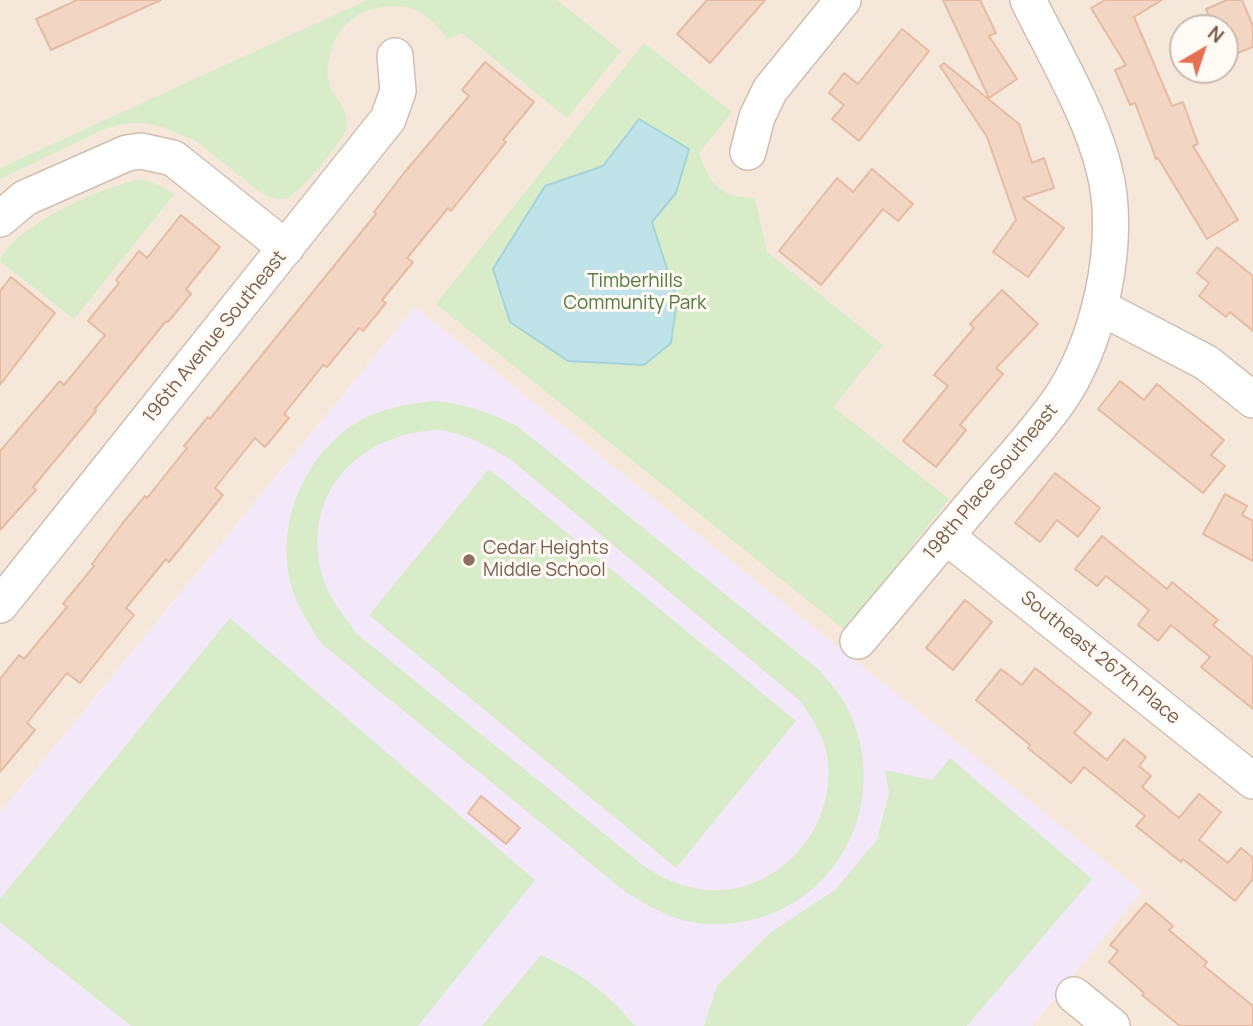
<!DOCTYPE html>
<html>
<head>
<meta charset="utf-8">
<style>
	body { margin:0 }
	#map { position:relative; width:1253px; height:1026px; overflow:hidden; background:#fdf6ec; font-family:Manrope,sans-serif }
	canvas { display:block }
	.north { position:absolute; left:1169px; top:14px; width:70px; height:70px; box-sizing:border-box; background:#fffaf3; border:2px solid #cabbb1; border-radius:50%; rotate:39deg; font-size:19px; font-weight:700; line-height:28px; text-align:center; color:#7a5c4d }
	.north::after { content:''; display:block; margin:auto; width:24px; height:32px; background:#e76f51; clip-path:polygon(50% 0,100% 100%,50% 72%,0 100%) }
</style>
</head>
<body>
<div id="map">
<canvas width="1253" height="1026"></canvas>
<div class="north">N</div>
</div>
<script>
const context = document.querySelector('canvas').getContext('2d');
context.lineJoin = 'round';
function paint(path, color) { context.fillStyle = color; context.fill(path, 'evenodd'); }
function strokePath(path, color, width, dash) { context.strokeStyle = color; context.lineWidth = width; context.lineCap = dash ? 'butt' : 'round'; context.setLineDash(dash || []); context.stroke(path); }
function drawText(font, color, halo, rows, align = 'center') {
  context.font = font + ' Manrope,sans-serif'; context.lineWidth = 6; context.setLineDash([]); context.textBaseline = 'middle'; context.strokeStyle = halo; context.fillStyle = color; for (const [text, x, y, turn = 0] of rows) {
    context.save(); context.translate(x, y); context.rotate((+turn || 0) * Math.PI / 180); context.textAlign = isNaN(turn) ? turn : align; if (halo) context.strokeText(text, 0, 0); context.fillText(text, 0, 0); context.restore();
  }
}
paint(new Path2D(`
	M 0,0 L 1253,0 L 1253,1026 L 1032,1026 L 1141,891 L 415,307 L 0,813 L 0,169 L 128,110 L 0,168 ZM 1183,28 L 1225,28 L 1225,70 L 1183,70 Z`), '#f5e8da');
paint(new Path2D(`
	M 415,307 L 1142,891 L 1032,1026 L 0,1026 L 0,813 Z`), '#f3e8fa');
paint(new Path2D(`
	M 367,0 L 557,0 L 621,51 L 567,118 L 462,33 L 447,39 C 436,21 418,6 395,6 C 364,7 340,20 331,51 C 328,61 326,73 329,82 C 333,97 349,110 347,126 C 346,138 298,195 286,199 C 277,201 268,196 260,192 L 196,141 L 162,127 L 144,123 L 127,123 L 107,128 L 0,179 L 0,168 Z
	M 644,43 L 732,112 L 699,153 C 710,185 720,197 755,198 L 767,252 L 883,345 L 833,407 L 949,499 L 845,630 L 436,304 Z
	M 142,179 L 163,187 L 174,194 L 74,319 L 0,261 C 13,226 107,184 142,179 Z
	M 434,401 C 465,404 489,412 517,426 L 819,670 C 832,685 845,700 852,718 C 894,821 818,931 705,924 C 676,922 651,908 627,893 L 323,645 C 312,630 303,616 296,599 C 271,537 298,462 353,425 C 377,409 405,404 434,401 ZM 440,430 C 468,435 487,445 511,460 L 800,701 C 814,720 826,740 828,763 C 835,841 760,910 682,885 C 668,881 656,874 644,866 L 357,634 C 344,616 329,599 323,578 C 299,495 358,432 440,430 Z
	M 489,469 L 796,721 L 676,868 L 369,615 Z
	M 230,618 L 535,880 L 418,1026 L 131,1026 L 0,922 L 0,899 Z
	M 950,758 L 1092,879 L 967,1026 L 704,1026 L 717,986 L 771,932 L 835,890 L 877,840 L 889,793 L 885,770 L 932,780 Z
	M 541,955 C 583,975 605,990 635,1026 L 482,1026 Z`), '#d8ecc9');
const water = new Path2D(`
	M 639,119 L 689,149 L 676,193 L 652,222 L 677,300 L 671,343 L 644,365 L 568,361 L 510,322 L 493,269 L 545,186 L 603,166 Z`);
paint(water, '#bfe3e8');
strokePath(water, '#a5d3da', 2);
const building = new Path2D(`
	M 77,0 L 161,0 L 51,50 L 36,19 Z
	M 707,0 L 765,0 L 710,63 L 677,34 Z
	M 943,0 L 980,0 L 996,33 L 989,36 L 1017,79 L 989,98 Z
	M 1105,0 L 1162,0 L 1134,17 L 1172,106 L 1183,102 L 1198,144 L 1193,146 L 1238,220 L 1207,239 L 1158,158 L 1156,159 L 1135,103 L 1130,105 L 1115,70 L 1126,65 L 1091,8 Z
	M 1227,0 L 1242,0 L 1253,26 L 1253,47 L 1225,58 L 1225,28 L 1214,28 L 1206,9 Z
	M 902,29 L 929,51 L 859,141 L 832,119 L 844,105 L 829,93 L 844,73 L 858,84 Z
	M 485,62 L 534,102 L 503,140 L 506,142 L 475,181 L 451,211 L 448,208 L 407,258 L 413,262 L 382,300 L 386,303 L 363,331 L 359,328 L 327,367 L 323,365 L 284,414 L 289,418 L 265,447 L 255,438 L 215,488 L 223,495 L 169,562 L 166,559 L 126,608 L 134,615 L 80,683 L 67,673 L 27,723 L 35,730 L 0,772 L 0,679 L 19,655 L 24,659 L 67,607 L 63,604 L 94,566 L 92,564 L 122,524 L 145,496 L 147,498 L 187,448 L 184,446 L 208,417 L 210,419 L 376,214 L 374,212 L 404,173 L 469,96 L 462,90 Z
	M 944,63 L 1019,124 L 1032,163 L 1044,158 L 1054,188 L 1023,198 L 1064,228 L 1028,277 L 993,252 L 1016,220 L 987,137 L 940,66 Z
	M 872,169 L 913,204 L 898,221 L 883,209 L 821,285 L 779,251 L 837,178 L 853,192 Z
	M 181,215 L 220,247 L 186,289 L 191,294 L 168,322 L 166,321 L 95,409 L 96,411 L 33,487 L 36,490 L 0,530 L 0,451 L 60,381 L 64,385 L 105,335 L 88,321 L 119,283 L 116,280 L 139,251 L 147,258 Z
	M 1217,247 L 1253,276 L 1253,331 L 1230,312 L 1226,317 L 1199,296 L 1209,283 L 1197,273 Z
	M 11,277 L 55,313 L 0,385 L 0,291 Z
	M 1002,290 L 1038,324 L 996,368 L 1003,374 L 960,425 L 966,430 L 936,467 L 903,441 L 948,386 L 934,375 L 974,328 L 970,324 Z
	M 1120,381 L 1144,400 L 1157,384 L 1224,440 L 1211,455 L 1225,466 L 1203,493 L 1098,409 Z
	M 1055,473 L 1100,508 L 1078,537 L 1057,520 L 1040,542 L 1015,523 Z
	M 1225,494 L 1247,506 L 1242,515 L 1253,521 L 1253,561 L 1203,534 Z
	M 1102,536 L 1167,589 L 1172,582 L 1218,620 L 1213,625 L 1253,658 L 1253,709 L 1201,667 L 1210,657 L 1171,625 L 1158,641 L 1138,625 L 1149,610 L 1106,576 L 1097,586 L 1075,569 Z
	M 965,600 L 992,622 L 953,670 L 926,648 Z
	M 1035,668 L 1091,713 L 1074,733 L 1107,760 L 1124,739 L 1146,757 L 1139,766 L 1151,776 L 1142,787 L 1179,818 L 1199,794 L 1221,812 L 1199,840 L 1228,863 L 1241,848 L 1253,858 L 1253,879 L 1235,901 L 1183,859 L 1181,862 L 1136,826 L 1145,816 L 1084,767 L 1071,783 L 1028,748 L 1030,745 L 976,700 L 1001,669 L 1022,685 Z
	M 481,796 L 520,828 L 506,844 L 468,813 Z
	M 1146,903 L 1173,926 L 1169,930 L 1207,962 L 1204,966 L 1253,1006 L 1253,1026 L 1180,1026 L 1142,995 L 1144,993 L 1109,962 L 1118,951 L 1110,945 Z`);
paint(building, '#f3d5c3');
strokePath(building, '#e6bba3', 2);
const minor = new Path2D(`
	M 748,152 L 757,117 L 770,90 L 843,0
	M 0,219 L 25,198 L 127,153 L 141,151 L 173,158 L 286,248
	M 1100,307 L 1207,363 L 1253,400
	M 946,536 L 1253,781
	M 0,605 L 388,119 L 398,91 L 395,56
	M 858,641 C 897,595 935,549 974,503 C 1001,471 1030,440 1055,406 C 1099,348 1123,239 1104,169 C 1091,115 1053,51 1028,0
	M 1074,995 L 1112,1026`);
strokePath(minor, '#d1beb0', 38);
strokePath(minor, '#fff', 35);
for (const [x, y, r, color] of [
	[469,560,7,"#8d6e63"]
]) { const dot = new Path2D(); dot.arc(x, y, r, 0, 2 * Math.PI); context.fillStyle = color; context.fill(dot); strokePath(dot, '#fffaf3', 2.5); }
drawText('19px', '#537a41', '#fffaf3', [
	["Timberhills",635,282],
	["Community Park",635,304]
]);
drawText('19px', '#7a5c4d', '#fffaf3', [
	["196th Avenue Southeast",215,337,-51],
	["198th Place Southeast",991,482,-50],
	["Southeast 267th Place",1100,658,39]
]);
drawText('19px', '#785e54', '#fffaf3', [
	["Cedar Heights",483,549],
	["Middle School",483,571]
], 'left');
</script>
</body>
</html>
